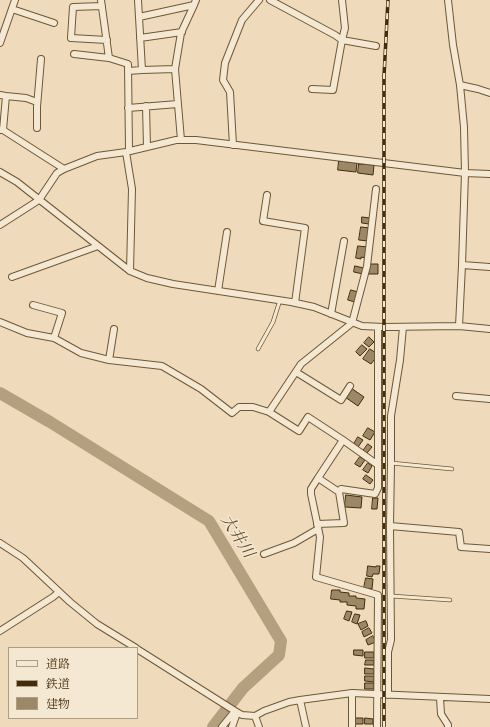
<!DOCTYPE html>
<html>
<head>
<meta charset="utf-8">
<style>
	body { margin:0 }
	#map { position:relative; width:490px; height:727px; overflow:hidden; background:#efdbbb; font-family:"IM FELL DW Pica","Noto Serif JP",serif }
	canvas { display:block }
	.legend { position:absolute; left:8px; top:647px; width:130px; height:72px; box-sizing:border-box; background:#f5e8d3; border:1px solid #ad9d83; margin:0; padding:5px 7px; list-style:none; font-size:12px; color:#422c0a }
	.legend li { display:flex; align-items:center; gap:8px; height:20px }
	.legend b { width:20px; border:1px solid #ad9d83 }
</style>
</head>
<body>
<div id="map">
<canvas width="490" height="727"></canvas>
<ul class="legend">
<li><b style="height:5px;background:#f5e8d3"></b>道路</li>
<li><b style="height:5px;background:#422c0a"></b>鉄道</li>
<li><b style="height:11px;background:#9c8766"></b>建物</li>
</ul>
</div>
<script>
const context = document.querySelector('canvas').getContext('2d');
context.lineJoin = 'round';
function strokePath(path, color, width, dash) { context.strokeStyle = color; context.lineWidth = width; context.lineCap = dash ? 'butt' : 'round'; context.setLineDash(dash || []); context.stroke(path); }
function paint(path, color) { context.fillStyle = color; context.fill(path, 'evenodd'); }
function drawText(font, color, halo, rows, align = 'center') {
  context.font = font + ' "IM FELL DW Pica","Noto Serif JP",serif'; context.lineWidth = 3; context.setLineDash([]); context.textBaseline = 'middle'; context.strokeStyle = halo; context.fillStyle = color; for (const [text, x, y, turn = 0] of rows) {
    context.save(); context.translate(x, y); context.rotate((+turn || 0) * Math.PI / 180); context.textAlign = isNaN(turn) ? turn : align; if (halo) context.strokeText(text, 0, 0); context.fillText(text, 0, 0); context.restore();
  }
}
strokePath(new Path2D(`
	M 0,393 L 50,422 L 209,521 L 281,641 L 279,655 L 243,688 L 213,727`), '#b4a07f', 12);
const building = new Path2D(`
	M 339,161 L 357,163 L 356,172 L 338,170 Z
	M 359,164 L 374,165 L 373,175 L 358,173 Z
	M 362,217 L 370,218 L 369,224 L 362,223 Z
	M 361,227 L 370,228 L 368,241 L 359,240 Z
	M 358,246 L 368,247 L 366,258 L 361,257 L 361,259 L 356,258 Z
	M 370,264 L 378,264 L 378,274 L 369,274 Z
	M 355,266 L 364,268 L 363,274 L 354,272 Z
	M 351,290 L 358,292 L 355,302 L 348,300 Z
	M 369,337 L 374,342 L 369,347 L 364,343 Z
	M 362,345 L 367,349 L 360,356 L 356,352 Z
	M 370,349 L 376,353 L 377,356 L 371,364 L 363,359 Z
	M 351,388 L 364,397 L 358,406 L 345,397 Z
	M 368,428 L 375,432 L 370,440 L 363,436 Z
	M 358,437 L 363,440 L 358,447 L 354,444 Z
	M 368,444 L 372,447 L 367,453 L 363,451 Z
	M 360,457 L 365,460 L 360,467 L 355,464 Z
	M 368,463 L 372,466 L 368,473 L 363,470 Z
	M 366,475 L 373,480 L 370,484 L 363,479 Z
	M 346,495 L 362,497 L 361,508 L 345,507 Z
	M 373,498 L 378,498 L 377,509 L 372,509 Z
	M 368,566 L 376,567 L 376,566 L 380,566 L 379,574 L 373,574 L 372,577 L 367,576 Z
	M 366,578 L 373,579 L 372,589 L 364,588 Z
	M 332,590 L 340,590 L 340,592 L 349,593 L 349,596 L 356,596 L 356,598 L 365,599 L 364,609 L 356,609 L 356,606 L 347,605 L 347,602 L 340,602 L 340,600 L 331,599 Z
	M 347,611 L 352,612 L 349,621 L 344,619 Z
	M 355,614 L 360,615 L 357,624 L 352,622 Z
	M 366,621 L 368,626 L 361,630 L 358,624 Z
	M 369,628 L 372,633 L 364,637 L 362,632 Z
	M 373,636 L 376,642 L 368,645 L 366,640 Z
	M 354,650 L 363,650 L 363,656 L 354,655 Z
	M 365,652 L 374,652 L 374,658 L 365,658 Z
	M 366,660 L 374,660 L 374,665 L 365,665 Z
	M 365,668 L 374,669 L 374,674 L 365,674 Z
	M 365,676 L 374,676 L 374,682 L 365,681 Z
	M 365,683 L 374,683 L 374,689 L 365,689 Z
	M 355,718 L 363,718 L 363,724 L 355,724 Z
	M 365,718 L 373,719 L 373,724 L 365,724 Z`);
paint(building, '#9c8766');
strokePath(building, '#422c0a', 1);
const lane = new Path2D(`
	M 258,349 L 273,322 L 280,300
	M 391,463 L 452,469
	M 391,596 L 450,600`);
const street = new Path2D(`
	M 101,0 L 109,58
	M 138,0 L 139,17 L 194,5 L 196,0
	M 270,0 L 335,35 L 342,40 L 376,46
	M 448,0 L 453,45 L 460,85 L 464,127 L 465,173 L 462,265 L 459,326
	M 102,6 L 73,7 L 71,38 L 107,40
	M 12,9 L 54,23
	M 139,17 L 142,70 L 175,69
	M 140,38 L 182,32
	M 0,43 L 15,0
	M 74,54 L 109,58 L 128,64 L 129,151
	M 128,71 L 142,70
	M 460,85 L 478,89 L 490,93
	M 312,89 L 333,90 L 342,40 L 345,28 L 342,0
	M 0,95 L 6,96 L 3,130 L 0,130
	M 6,96 L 26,98 L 37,102
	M 146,106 L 147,147
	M 128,108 L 178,104
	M 37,128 L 37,107 L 41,59
	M 3,130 L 64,169
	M 181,140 L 175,69 L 181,33 L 194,5
	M 233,145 L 230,92 L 223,80 L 225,63 L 242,20 L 259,0
	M 126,152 L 132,189 L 130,271
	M 0,172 L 17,182 L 130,271 L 147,278 L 173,284 L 291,302 L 314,307 L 362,326 L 384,327 L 459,326 L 490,329
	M 267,195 L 263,221 L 305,228 L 295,303
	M 0,225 L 39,200 L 57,173 L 64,169 L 97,156 L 126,152 L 176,140 L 196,140 L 465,173 L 490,174
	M 462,265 L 490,267
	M 12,277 L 98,246
	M 218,291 L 227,232
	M 33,305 L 62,313 L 54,338
	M 331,314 L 344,241
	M 0,322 L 27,333 L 54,338 L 81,353 L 109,360 L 162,366 L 201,389 L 232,413 L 239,407 L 253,407 L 269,412 L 301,364 L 352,323 L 367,266 L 376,189
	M 378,327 L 378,488 L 375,494 L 341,489 L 339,492 L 318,478 L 343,440 L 378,465
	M 109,360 L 114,329
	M 296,372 L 341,400 L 350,386
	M 456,396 L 490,399
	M 269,412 L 299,431 L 308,417 L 343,440
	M 318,478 L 311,489 L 311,494 L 320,537 L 316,577 L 378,595 L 377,727
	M 317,524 L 344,523 L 339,492
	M 390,526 L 459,532 L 461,547 L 490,549
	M 0,543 L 23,558 L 70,602 L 97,624 L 136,648
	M 264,554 L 294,543 L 318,529
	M 0,631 L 53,597 L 59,592
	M 137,649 L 235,711 L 242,715 L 255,716 L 264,711 L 289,702 L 300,700 L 352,693 L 490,699
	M 352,693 L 352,727
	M 388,695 L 388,652 L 391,640 L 390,526 L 391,463 L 391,416 L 400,360 L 403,327
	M 440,698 L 441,714 L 448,725 L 448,727
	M 300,700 L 306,727
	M 255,716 L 259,727
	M 222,727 L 235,711
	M 232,727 L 237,713`);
strokePath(lane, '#6d5836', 4.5);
strokePath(street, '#6d5836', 8);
strokePath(lane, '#f5e8d3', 3);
strokePath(street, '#f5e8d3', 6);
const rail = new Path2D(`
	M 384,727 L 384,76 L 388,0`);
strokePath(rail, '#422c0a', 3.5);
strokePath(rail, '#f5e8d3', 2, [6]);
drawText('italic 16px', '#5e4927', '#f5e8d3', [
	["大井川",236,537,57]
]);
</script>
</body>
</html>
